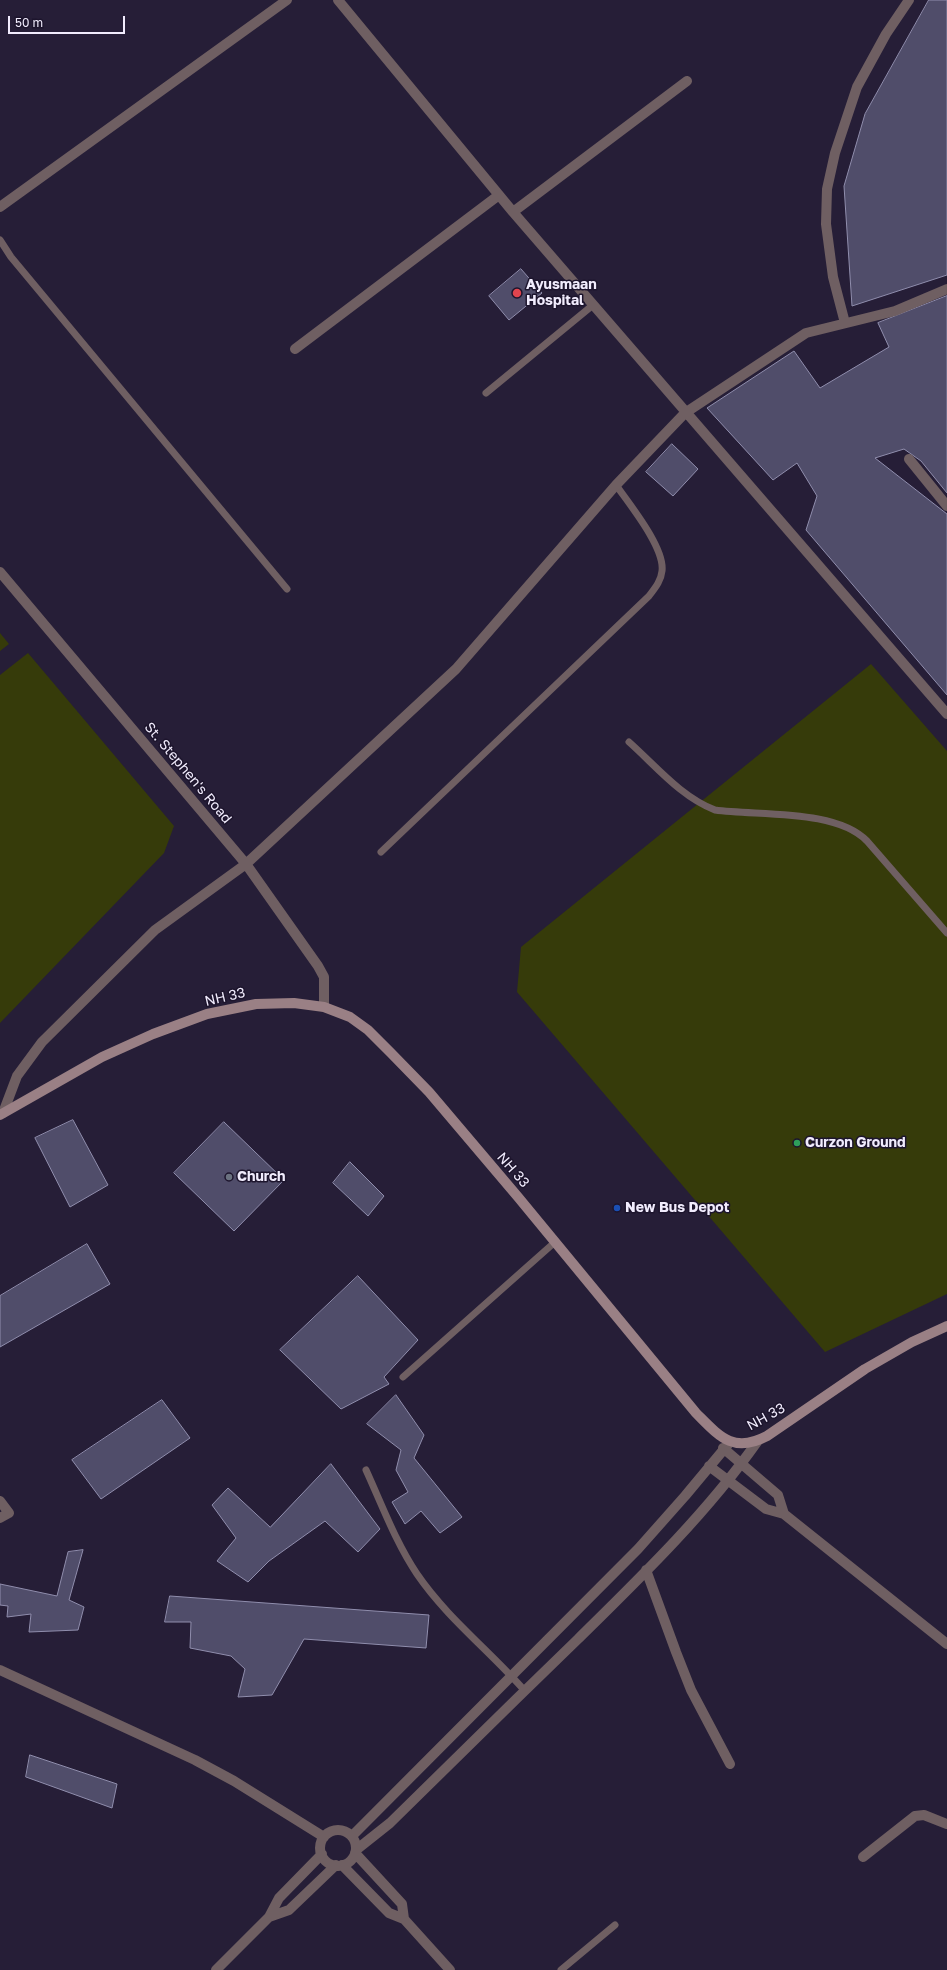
<!DOCTYPE html>
<html>
<head>
<meta charset="utf-8">
<style>
	body { margin:0 }
	#map { position:relative; width:947px; height:1970px; overflow:hidden; background:#261e37; font-family:"Golos Text",sans-serif }
	canvas { display:block }
	.scale { position:absolute; left:8px; top:16px; width:117px; height:18px; box-sizing:border-box; border:2px solid #f1ecfd; border-top:0; padding-left:5px; font-size:12px; line-height:14px; white-space:nowrap; color:#f1ecfd; -webkit-text-stroke:3px #1d152d; paint-order:stroke }
</style>
</head>
<body>
<div id="map">
<canvas width="947" height="1970"></canvas>
<div class="scale">50 m</div>
</div>
<script>
const context = document.querySelector('canvas').getContext('2d');
context.lineJoin = 'round';
function paint(path, color) { context.fillStyle = color; context.fill(path, 'evenodd'); }
function strokePath(path, color, width, dash) { context.strokeStyle = color; context.lineWidth = width; context.lineCap = dash ? 'butt' : 'round'; context.setLineDash(dash || []); context.stroke(path); }
function drawText(font, color, halo, rows, align = 'center') {
  context.font = font + ' "Golos Text",sans-serif'; context.lineWidth = 3; context.setLineDash([]); context.textBaseline = 'middle'; context.strokeStyle = halo; context.fillStyle = color; for (const [text, x, y, turn = 0] of rows) {
    context.save(); context.translate(x, y); context.rotate((+turn || 0) * Math.PI / 180); context.textAlign = isNaN(turn) ? turn : align; if (halo) context.strokeText(text, 0, 0); context.fillText(text, 0, 0); context.restore();
  }
}
paint(new Path2D(`
	M 0,633 L 9,644 L 0,651 Z
	M 28,653 L 174,826 L 164,853 L 0,1023 L 0,675 Z
	M 871,664 L 947,751 L 947,1294 L 825,1352 L 517,992 L 521,947 Z`), '#363b0a');
const building = new Path2D(`
	M 929,0 L 947,0 L 947,275 L 852,306 L 844,186 L 865,114 Z
	M 521,269 L 542,293 L 509,320 L 489,296 Z
	M 947,296 L 947,493 L 921,461 L 904,449 L 875,458 L 947,514 L 947,695 L 806,530 L 817,496 L 797,463 L 773,480 L 707,408 L 794,351 L 820,388 L 889,347 L 878,323 Z
	M 672,444 L 698,469 L 673,496 L 646,472 Z
	M 73,1120 L 108,1185 L 70,1207 L 35,1138 Z
	M 224,1122 L 284,1180 L 234,1231 L 174,1173 Z
	M 350,1162 L 384,1196 L 368,1216 L 333,1183 Z
	M 87,1244 L 110,1284 L 0,1347 L 0,1296 Z
	M 358,1276 L 418,1340 L 384,1377 L 389,1384 L 341,1409 L 280,1350 Z
	M 396,1395 L 424,1435 L 414,1458 L 462,1517 L 440,1533 L 421,1511 L 405,1524 L 392,1502 L 408,1492 L 396,1470 L 401,1450 L 367,1424 Z
	M 162,1400 L 190,1438 L 101,1499 L 72,1460 Z
	M 331,1464 L 380,1529 L 358,1552 L 325,1521 L 269,1561 L 248,1582 L 217,1561 L 236,1538 L 212,1505 L 228,1488 L 270,1527 Z
	M 83,1550 L 69,1600 L 84,1607 L 78,1630 L 29,1632 L 31,1614 L 7,1617 L 8,1606 L 0,1605 L 0,1584 L 57,1596 L 68,1552 Z
	M 170,1596 L 429,1615 L 426,1648 L 304,1639 L 272,1695 L 238,1697 L 245,1669 L 231,1656 L 190,1648 L 191,1622 L 165,1622 Z
	M 30,1755 L 117,1784 L 112,1808 L 26,1777 Z`);
paint(building, '#504d6a');
strokePath(building, '#908ead', 1);
strokePath(new Path2D(`
	M 0,240 L 11,257 L 287,589
	M 486,393 L 593,305
	M 629,742 C 656,766 681,797 715,810 C 760,816 836,809 867,841 L 947,933
	M 381,852 L 649,596 C 655,588 661,581 662,571 C 665,548 630,505 616,485
	M 403,1377 L 555,1242
	M 366,1470 C 382,1505 396,1543 417,1574 C 447,1618 490,1651 525,1691
	M 561,1970 L 615,1925`), '#6f5f62', 7);
strokePath(new Path2D(`
	M 338,0 L 513,212 L 947,714
	M 0,207 L 287,0
	M 513,212 L 687,81
	M 845,323 L 833,277 L 826,224 L 827,189 L 835,153 L 857,87 L 886,34 L 909,0
	M 295,349 L 499,195
	M 909,459 L 947,506
	M 0,572 L 246,864 L 318,966 L 324,977 L 324,1007
	M 3,1113 L 17,1076 L 42,1042 L 155,930 L 246,864 L 456,669 L 616,485 L 685,413 L 806,333 L 895,311 L 947,289
	M 723,1448 L 778,1495 L 784,1514
	M 709,1466 L 766,1509 L 784,1514 L 947,1644
	M 0,1501 L 9,1513 L 0,1518
	M 646,1570 L 676,1652 L 691,1690 L 730,1764
	M 0,1670 L 195,1760 L 234,1781 L 324,1837
	M320 1848a18 18 0 1 1 36 0a18 18 0 1 1-36 0Z
	M 352,1836 L 638,1549 L 685,1496 L 730,1442
	M 356,1850 L 390,1823 C 452,1762 515,1700 578,1639 C 641,1577 706,1514 757,1442
	M 355,1853 L 402,1904 L 404,1919
	M 863,1857 L 915,1816 L 924,1815 L 947,1824
	M 342,1865 L 389,1913 L 404,1919 L 450,1970
	M 269,1917 L 289,1910 L 336,1865
	M 216,1970 L 269,1917 L 279,1898 L 322,1854`), '#6f5f62', 10);
strokePath(new Path2D(`
	M 0,1115 L 102,1057 L 153,1034 L 207,1014 L 256,1004 L 294,1003 L 324,1007 L 350,1017 L 368,1030 L 391,1053 L 429,1092 L 518,1197 L 696,1413 C 719,1436 733,1454 767,1436 L 865,1369 L 912,1342 L 947,1326`), '#9a8085', 10);
for (const [x, y, r, color] of [
	[517,293,5,"#e0444e"],
	[797,1143,4,"#2e9e5b"],
	[229,1177,4,"#6b7280"],
	[617,1208,4,"#1a4fb4"]
]) { const dot = new Path2D(); dot.arc(x, y, r, 0, 2 * Math.PI); context.fillStyle = color; context.fill(dot); strokePath(dot, '#1d152d', 1.5); }
drawText('bold 14px', '#f1ecfd', '#1d152d', [
	["Ayusmaan",526,285],
	["Hospital",526,301],
	["Curzon Ground",805,1143],
	["Church",237,1177],
	["New Bus Depot",625,1208]
], 'left');
drawText('14px', '#f1ecfd', '#1d152d', [
	["St. Stephen's Road",188,773,50],
	["NH 33",225,997,-13],
	["NH 33",513,1170,49],
	["NH 33",766,1417,-29]
]);
</script>
</body>
</html>
